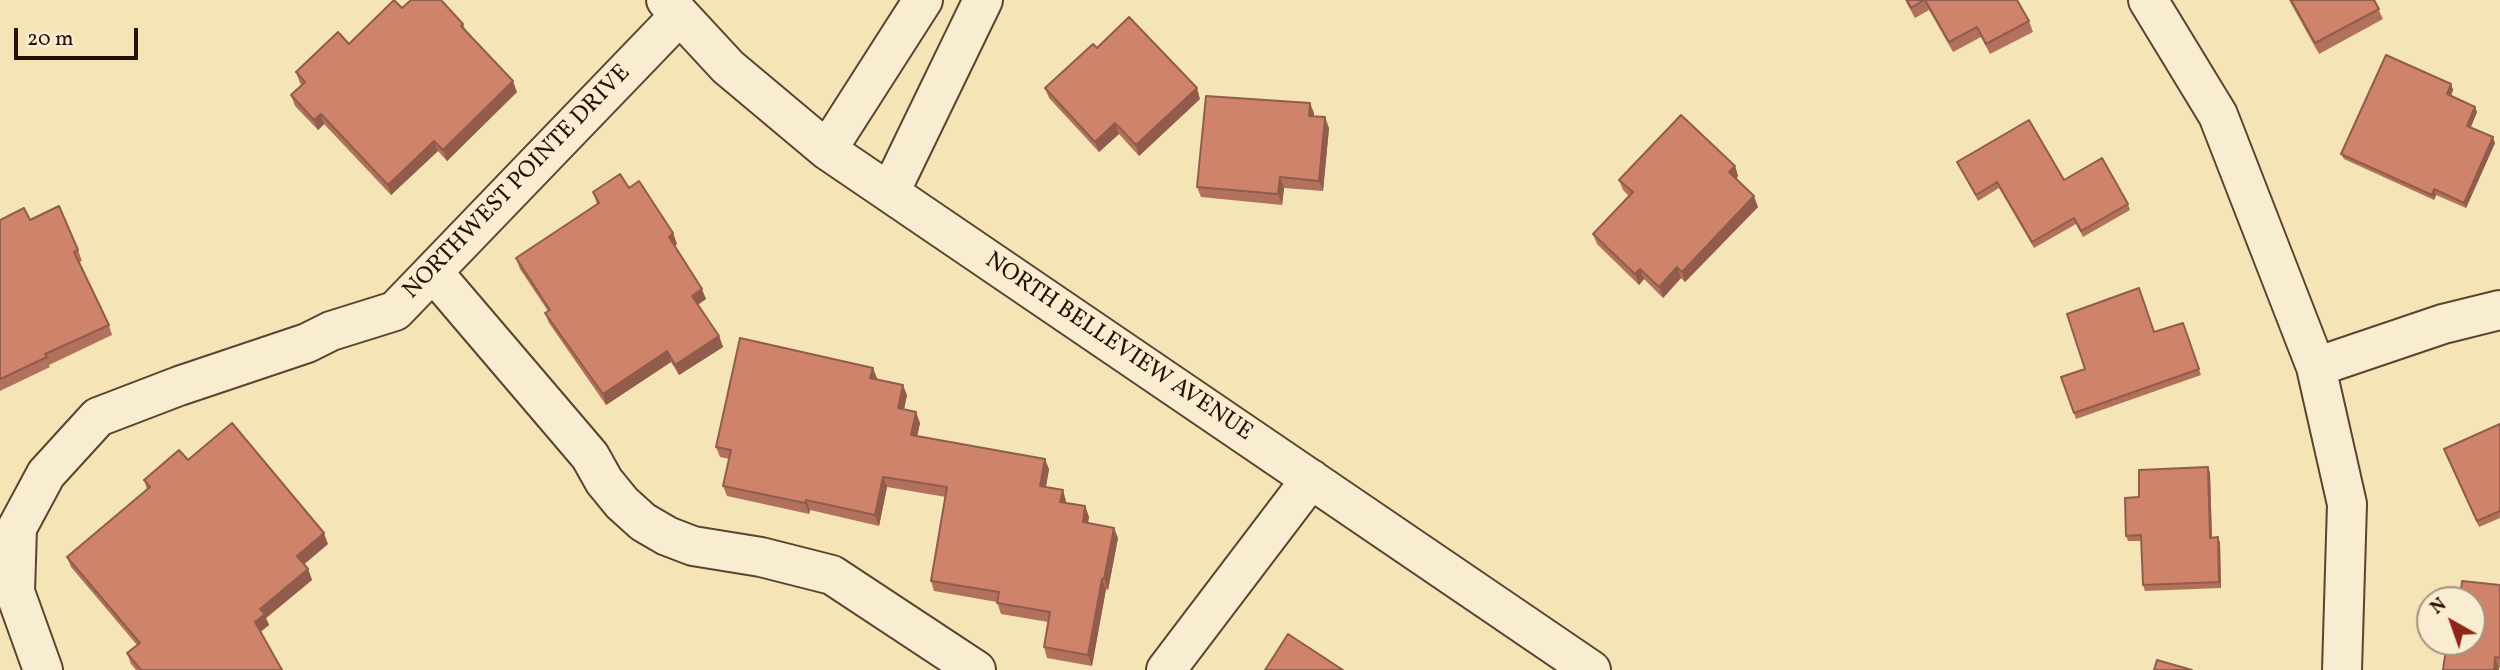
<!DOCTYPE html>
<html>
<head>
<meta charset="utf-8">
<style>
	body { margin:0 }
	#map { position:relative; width:2500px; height:670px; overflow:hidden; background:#f4e4b6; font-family:Vollkorn,serif }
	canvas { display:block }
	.north { position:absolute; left:2416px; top:586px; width:70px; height:70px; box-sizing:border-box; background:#f8edd0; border:2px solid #a6937e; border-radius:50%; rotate:320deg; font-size:19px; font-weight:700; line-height:28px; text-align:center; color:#2a0d03 }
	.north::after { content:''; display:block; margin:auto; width:24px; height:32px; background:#8f2418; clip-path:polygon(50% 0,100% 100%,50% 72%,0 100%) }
	.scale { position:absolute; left:14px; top:28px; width:124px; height:32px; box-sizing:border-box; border:4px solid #2a0d03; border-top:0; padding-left:9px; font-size:21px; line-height:24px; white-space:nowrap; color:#2a0d03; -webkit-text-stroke:5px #f8edd0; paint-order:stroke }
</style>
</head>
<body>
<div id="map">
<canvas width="2500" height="670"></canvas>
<div class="north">N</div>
<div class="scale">20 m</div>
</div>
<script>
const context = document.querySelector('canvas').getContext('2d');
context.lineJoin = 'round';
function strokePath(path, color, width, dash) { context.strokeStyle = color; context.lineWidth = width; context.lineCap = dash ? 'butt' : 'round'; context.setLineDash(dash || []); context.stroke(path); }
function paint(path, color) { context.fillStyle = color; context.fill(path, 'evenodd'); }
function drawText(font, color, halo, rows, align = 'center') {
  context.font = font + ' Vollkorn,serif'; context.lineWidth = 6; context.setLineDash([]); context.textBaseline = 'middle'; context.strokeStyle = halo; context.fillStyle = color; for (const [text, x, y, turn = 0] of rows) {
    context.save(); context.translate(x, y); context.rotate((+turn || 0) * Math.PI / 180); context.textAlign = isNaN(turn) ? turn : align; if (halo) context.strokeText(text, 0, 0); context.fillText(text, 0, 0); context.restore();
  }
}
const minor = new Path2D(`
	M 666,0 L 728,67 L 827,150 L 1591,670
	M 2148,0 L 2218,115 L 2316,367 L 2347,504 L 2342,670
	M 827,150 L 923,0
	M 890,192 L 983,0
	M 433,272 L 590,456 L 604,481 L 622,503 L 643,522 L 667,536 L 693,546 L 761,557 L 832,575 L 976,670
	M 2316,367 L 2443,324 L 2500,310
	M 43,670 L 15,592 L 17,528 L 46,474 L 98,417 L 179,386 L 307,343 L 331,331 L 395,311 L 679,16
	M 1166,670 L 1311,479`);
strokePath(minor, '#5c4330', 42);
strokePath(minor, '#f8edd0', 38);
paint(new Path2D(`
	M 1905,0 L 2017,0 L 2029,21 L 2033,32 L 1990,54 L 1981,37 L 1953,52 L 1929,10 L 1915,18 Z
	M 2289,0 L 2374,0 L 2383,19 L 2319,54 Z
	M 402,8 L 463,24 L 466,31 L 517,92 L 447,161 L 438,151 L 391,195 L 324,124 L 318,130 L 295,106 L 291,95 L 302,85 L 300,83 L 296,72 L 349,44 Z
	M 1097,48 L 1200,99 L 1139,156 L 1119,134 L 1099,152 L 1049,98 L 1045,88 Z
	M 2451,84 L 2453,90 L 2451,96 L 2477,112 L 2471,127 L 2495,143 L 2466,208 L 2436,195 L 2434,200 L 2344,159 L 2341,154 Z
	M 1314,113 L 1314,116 L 1329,128 L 1323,191 L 1284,188 L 1282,205 L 1201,197 L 1197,187 Z
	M 1957,162 L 2064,180 L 2128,204 L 2130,210 L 2083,237 L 2076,224 L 2034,248 L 1999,188 L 1978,201 Z
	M 1735,166 L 1738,176 L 1736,179 L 1758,207 L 1685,282 L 1681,278 L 1663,298 L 1644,279 L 1639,285 L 1597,244 L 1593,234 L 1629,196 L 1623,190 L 1619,180 Z
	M 629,188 L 673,233 L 677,244 L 675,246 L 706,299 L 698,305 L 719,336 L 723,347 L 679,375 L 671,362 L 606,405 L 549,323 L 545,313 L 548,311 L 520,269 L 516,258 L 597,204 L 593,192 Z
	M 0,220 L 30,220 L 78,250 L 82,261 L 79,262 L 109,325 L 112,335 L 49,365 L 50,367 L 0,391 Z
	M 2183,323 L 2201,375 L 2076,419 L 2061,377 L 2085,369 L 2154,332 Z
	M 877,378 L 876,379 L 907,395 L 904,409 L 920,423 L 917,436 L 1049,469 L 1046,487 L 1066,501 L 1066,503 L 1085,506 L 1089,517 L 1088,523 L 1118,538 L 1108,590 L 1106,589 L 1092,666 L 1047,658 L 1044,647 L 1048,622 L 1001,614 L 997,602 L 934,591 L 931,581 L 946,497 L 887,487 L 879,526 L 810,510 L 809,514 L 727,496 L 723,486 L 729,459 L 720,457 L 716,447 Z
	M 2500,424 L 2500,518 L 2479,527 L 2446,455 Z
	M 188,460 L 328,544 L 304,564 L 308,569 L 312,580 L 266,618 L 269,625 L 260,632 L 282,670 L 136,670 L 131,664 L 127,653 L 137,645 L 71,567 L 67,557 L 147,489 L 144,480 Z
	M 2208,467 L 2210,473 L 2212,538 L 2220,543 L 2221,588 L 2145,591 L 2143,585 L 2141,541 L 2128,541 L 2126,536 L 2139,497 Z
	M 2500,585 L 2500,668 L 2455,650 Z`), '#b2715c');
paint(new Path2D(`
	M 513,81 L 517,92 L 447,161 L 443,150 Z
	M 2451,84 L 2453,90 L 2449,100 L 2447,94 Z
	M 1197,88 L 1200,99 L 1139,156 L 1136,145 Z
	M 1310,103 L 1314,113 L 1313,126 L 1309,116 Z
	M 2475,107 L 2477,112 L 2469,131 L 2467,126 Z
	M 321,114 L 324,124 L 318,130 L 314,120 Z
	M 1325,117 L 1329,128 L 1323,191 L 1319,181 Z
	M 1115,123 L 1119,134 L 1099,152 L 1095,142 Z
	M 2493,137 L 2495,143 L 2466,208 L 2464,203 Z
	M 434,141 L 438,151 L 391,195 L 388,185 Z
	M 1735,166 L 1738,176 L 1733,183 L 1729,172 Z
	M 1280,177 L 1284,188 L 1282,205 L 1278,194 Z
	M 2434,189 L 2436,195 L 2434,200 L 2432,195 Z
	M 1754,196 L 1758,207 L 1685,282 L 1682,272 Z
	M 673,233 L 677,244 L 672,247 L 669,237 Z
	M 1677,267 L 1681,278 L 1663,298 L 1659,287 Z
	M 1640,269 L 1644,279 L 1639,285 L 1635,274 Z
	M 702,289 L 706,299 L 695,306 L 692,296 Z
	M 719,336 L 723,347 L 679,375 L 675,365 Z
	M 667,351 L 671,362 L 606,405 L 603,394 Z
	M 873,368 L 877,378 L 874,388 L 870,378 Z
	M 903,385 L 907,395 L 902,419 L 898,408 Z
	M 916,412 L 920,423 L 915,446 L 911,435 Z
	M 1045,459 L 1049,469 L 1044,497 L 1040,486 Z
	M 2208,467 L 2210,473 L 2212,544 L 2210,538 Z
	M 883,477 L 887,487 L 879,526 L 875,515 Z
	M 1063,490 L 1066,501 L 1064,513 L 1060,502 Z
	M 806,500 L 810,510 L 809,514 L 805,503 Z
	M 1085,506 L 1089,517 L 1086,533 L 1083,522 Z
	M 1114,528 L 1118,538 L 1108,590 L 1104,579 Z
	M 324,533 L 328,544 L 301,567 L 297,556 Z
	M 2218,537 L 2220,543 L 2221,588 L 2219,582 Z
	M 308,569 L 312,580 L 266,618 L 269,625 L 259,633 L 255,622 L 260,609 Z
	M 1102,579 L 1106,589 L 1092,666 L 1088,655 Z
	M 2495,657 L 2499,668 L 2499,670 L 2494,670 Z`), '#915c4b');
const building = new Path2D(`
	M 394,0 L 402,8 L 411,0 L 441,0 L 463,24 L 461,26 L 513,81 L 443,150 L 434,141 L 388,185 L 321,114 L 314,120 L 291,95 L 305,82 L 296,72 L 338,32 L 349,44 Z
	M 1907,0 L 1924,0 L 1911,8 Z
	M 1925,0 L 2017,0 L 2029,21 L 1986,44 L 1977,27 L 1949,42 Z
	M 2291,0 L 2374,0 L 2379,9 L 2315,43 Z
	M 1129,17 L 1197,88 L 1136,145 L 1115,123 L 1095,142 L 1045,88 L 1093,44 L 1097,48 Z
	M 2386,55 L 2451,84 L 2447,94 L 2475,107 L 2467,126 L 2493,137 L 2464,203 L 2434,189 L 2432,195 L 2341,154 Z
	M 1206,96 L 1310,103 L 1309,116 L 1325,117 L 1319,181 L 1280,177 L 1278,194 L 1197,187 Z
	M 1681,115 L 1735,166 L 1729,172 L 1754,196 L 1682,272 L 1677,267 L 1659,287 L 1640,269 L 1635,274 L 1593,234 L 1633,192 L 1619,180 Z
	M 2029,120 L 2064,180 L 2102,158 L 2128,204 L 2081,231 L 2074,218 L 2032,242 L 1997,182 L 1976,195 L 1957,162 Z
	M 620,174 L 629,188 L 639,181 L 673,233 L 669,237 L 702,289 L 692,296 L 719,336 L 675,365 L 667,351 L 603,394 L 545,313 L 550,310 L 516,258 L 599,203 L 593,192 Z
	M 59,206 L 78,250 L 74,252 L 109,325 L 45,354 L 47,357 L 0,379 L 0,220 L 24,208 L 30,220 Z
	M 2139,288 L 2154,332 L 2183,323 L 2199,369 L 2074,413 L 2061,377 L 2085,369 L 2067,314 Z
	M 740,338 L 873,368 L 870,378 L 903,385 L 898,408 L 916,412 L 911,435 L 1045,459 L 1040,486 L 1063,490 L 1060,502 L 1085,506 L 1083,522 L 1114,528 L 1104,579 L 1102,579 L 1088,655 L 1044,647 L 1050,612 L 997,603 L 999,592 L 931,581 L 947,487 L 883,477 L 875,515 L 806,500 L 805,503 L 723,486 L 731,450 L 716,447 Z
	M 232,423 L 324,533 L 297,556 L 308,569 L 260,609 L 265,614 L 255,622 L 282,670 L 141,670 L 127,653 L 140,643 L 67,557 L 150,487 L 144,480 L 179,450 L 188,460 Z
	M 2500,424 L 2500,511 L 2477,521 L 2444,449 Z
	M 2208,467 L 2210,538 L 2218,537 L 2219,582 L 2143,585 L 2141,535 L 2126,536 L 2125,498 L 2139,497 L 2139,470 Z
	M 2462,581 L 2500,585 L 2500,658 L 2495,657 L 2494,670 L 2443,670 L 2446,649 L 2455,650 L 2455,642 L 2472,642 L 2472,600 L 2460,600 Z
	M 1288,634 L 1343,670 L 1265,670 Z
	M 2157,660 L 2192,670 L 2154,670 Z`);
paint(building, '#cf836b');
strokePath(building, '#915c4b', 2);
drawText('24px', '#2a0d03', '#f8edd0', [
	["NORTHWEST POINTE DRIVE",518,183,-46],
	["NORTH BELLEVIEW AVENUE",1118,348,34]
]);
</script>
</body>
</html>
